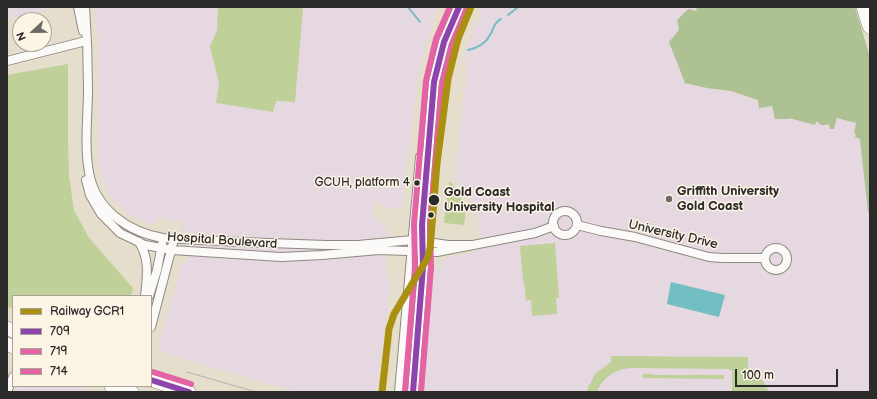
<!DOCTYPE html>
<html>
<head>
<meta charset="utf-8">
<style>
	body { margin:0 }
	#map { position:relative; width:877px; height:399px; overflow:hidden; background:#e5decd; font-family:"Balsamiq Sans",sans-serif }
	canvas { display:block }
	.frame { position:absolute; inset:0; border:8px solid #2b2b2b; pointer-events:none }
	.legend { position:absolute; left:12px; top:295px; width:140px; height:92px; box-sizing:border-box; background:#fcf5e5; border:1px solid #a8a49b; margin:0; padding:5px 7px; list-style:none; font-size:12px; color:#2b2b2b }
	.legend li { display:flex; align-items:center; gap:8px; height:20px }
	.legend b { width:20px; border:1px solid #a8a49b }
	.north { position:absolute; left:12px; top:12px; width:40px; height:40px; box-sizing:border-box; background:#fcf5e5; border:1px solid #a8a49b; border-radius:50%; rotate:248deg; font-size:11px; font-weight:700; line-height:16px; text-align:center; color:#2b2b2b }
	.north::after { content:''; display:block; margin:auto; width:14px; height:18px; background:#6c6a64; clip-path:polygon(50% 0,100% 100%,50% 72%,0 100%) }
	.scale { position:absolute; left:735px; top:369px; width:103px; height:18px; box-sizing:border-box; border:2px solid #2b2b2b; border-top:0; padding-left:5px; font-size:12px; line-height:14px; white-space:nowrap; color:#2b2b2b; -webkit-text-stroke:3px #fcf5e5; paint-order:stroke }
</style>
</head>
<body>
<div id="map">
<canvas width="877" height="399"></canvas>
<div class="frame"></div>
<ul class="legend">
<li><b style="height:5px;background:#aa8f11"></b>Railway GCR1</li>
<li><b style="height:5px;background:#8e44ad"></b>709</li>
<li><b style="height:5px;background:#e463a4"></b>719</li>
<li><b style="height:5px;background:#e463a4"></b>714</li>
</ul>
<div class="north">N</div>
<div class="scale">100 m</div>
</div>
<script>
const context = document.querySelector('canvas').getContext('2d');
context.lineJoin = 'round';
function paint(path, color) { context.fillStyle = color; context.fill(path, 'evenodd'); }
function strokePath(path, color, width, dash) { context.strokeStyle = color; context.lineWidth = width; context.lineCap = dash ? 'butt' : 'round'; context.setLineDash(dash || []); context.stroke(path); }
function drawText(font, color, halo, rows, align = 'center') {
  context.font = font + ' "Balsamiq Sans",sans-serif'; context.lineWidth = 3; context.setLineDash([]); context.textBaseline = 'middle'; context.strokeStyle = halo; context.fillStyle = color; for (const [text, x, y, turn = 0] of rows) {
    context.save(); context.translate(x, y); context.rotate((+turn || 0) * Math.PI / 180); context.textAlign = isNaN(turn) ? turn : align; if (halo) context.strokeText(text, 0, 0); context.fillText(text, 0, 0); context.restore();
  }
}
paint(new Path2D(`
	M 7,7 L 58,7 L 7,19 Z
	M 95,7 L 438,7 L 429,35 L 418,75 L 402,209 L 384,208 L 379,202 L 370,210 L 379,223 L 383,227 L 387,228 L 386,272 L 391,287 L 376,392 L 297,392 L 158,351 L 167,314 L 175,291 L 180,267 L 181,264 L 188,261 L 191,235 L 185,232 L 182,228 L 181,222 L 160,218 L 153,224 L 148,223 L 130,215 L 114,201 L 108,193 L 104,184 L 99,163 L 99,58 Z
	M 483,7 L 839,7 L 870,194 L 870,392 L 424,392 L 434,270 L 440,265 L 443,259 L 475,252 L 480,237 L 477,214 L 455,177 L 466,80 L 465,51 Z
	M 19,386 L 77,386 L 91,392 L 17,392 Z`), '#e6d8e0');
paint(new Path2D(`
	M 218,7 L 303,7 L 295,102 L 276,101 L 273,112 L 216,103 L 219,83 L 210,47 L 217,30 Z
	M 68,64 L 68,142 L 69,176 L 74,210 L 89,238 L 133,288 L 131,296 L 13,296 L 13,309 L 7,306 L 7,75 Z
	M 449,182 L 451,182 L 466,208 L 464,225 L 444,223 Z
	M 555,243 L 559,298 L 556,298 L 557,314 L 532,316 L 531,300 L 526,301 L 524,281 L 523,281 L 520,246 Z
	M 611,356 L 748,357 L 748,369 L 763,381 L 769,392 L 732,392 L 732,371 L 728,369 L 634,368 C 618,368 603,376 597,392 L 586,392 L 595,374 L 611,362 Z
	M 643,374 L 653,374 L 654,375 L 724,375 L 724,379 L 643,378 Z`), '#bfd099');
paint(new Path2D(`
	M 697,7 L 855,7 L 870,57 L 870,213 L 868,212 L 860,139 L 855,137 L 856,134 L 854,133 L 856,123 L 837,118 L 834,129 L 830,129 L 829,124 L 825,125 L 821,125 L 818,122 L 816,122 L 815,125 L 789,118 L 789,119 L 775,119 L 772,106 L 759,108 L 758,100 L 731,91 L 707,88 L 685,83 L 669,42 L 679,30 L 677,20 L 688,9 L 696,11 Z`), '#adc192');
paint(new Path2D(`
	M 671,282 L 725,295 L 719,317 L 667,304 Z`), '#73bec3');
strokePath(new Path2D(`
	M 408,7 L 420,22
	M 508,15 L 518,7
	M 468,50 C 477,48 486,43 490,35 C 494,29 493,23 501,19`), '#73bec3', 2);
const minor = new Path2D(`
	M 78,7 L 83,31
	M 85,7 C 87,34 88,62 88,89 C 88,116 84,145 89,172 C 95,209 128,232 163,238 L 241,242 L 326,245 L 358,245 L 413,240 L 448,245 L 472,245
	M 7,61 L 86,41
	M 86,180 L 90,195 L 101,214 L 120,233 L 145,245 L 172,250 L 281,257 L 322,255 L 379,250 L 437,252 L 535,233 L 554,226
	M553 223a12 12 0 1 1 24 0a12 12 0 1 1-24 0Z
	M 577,225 L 601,231 L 635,237 L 709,257 L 722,258 L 765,258
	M 139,242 C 150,259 147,277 145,296
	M765 259a11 11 0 1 1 22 0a11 11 0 1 1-22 0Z
	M 149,296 L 157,270 L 162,244
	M 151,327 L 174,239
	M 7,392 L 13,377`);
const tertiary = new Path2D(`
	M 400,392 L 421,157
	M 413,392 L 421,294 L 423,267 L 422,225 L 434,82 L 444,42 L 459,7`);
const primary = new Path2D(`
	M 7,328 L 13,331
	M 7,344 L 13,347
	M 151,380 L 189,392
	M 111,386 L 132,392`);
const motorway = new Path2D(`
	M 864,7 L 870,26`);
strokePath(minor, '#8e8a82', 10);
strokePath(tertiary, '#8e8a82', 12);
strokePath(primary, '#8e8a82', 14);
strokePath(motorway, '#8e8a82', 16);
strokePath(minor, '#fbfaf8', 8);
strokePath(tertiary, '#fbfaf8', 10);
strokePath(primary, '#fbfaf8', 13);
strokePath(motorway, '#fbfaf8', 15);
strokePath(new Path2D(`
	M 187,372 L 256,392
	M 381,392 L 387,345`), '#b3b2af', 1);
strokePath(new Path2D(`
	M 151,380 L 189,392
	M 413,392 L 423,267 L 422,225 L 434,82 L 444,42 L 459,7`), '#8e44ad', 6);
strokePath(new Path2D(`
	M 421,392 L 431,268 L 430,225 L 442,83 L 452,45 L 466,10`), '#e463a4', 6);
strokePath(new Path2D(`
	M 153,372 L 191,384
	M 405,391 L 415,267 L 414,224 L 426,81 L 436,39 L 450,7`), '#e463a4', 6);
strokePath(new Path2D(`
	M 382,392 L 389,329 L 394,314 L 427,259 L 430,249 L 437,163 L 448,79 L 458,39 L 471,7`), '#aa8f11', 7);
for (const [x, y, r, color] of [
	[417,183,3.5,"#2b2b2b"],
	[669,199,4,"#6c6a64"],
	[434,200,6,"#2b2b2b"],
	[431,215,3.5,"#2b2b2b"]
]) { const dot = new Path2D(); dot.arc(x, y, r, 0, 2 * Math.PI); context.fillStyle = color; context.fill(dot); strokePath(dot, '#fcf5e5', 1.5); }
drawText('12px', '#2b2b2b', '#fcf5e5', [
	["GCUH, platform 4",410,183]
], 'right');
drawText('bold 13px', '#2b2b2b', '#fcf5e5', [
	["Griffith University",677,192],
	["Gold Coast",677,207]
], 'left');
drawText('bold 13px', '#2b2b2b', '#fcf5e5', [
	["Gold Coast",444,193],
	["University Hospital",444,208]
], 'left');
drawText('13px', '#2b2b2b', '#fcf5e5', [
	["University Drive",673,235,13],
	["Hospital Boulevard",222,241,4]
]);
</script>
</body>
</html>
